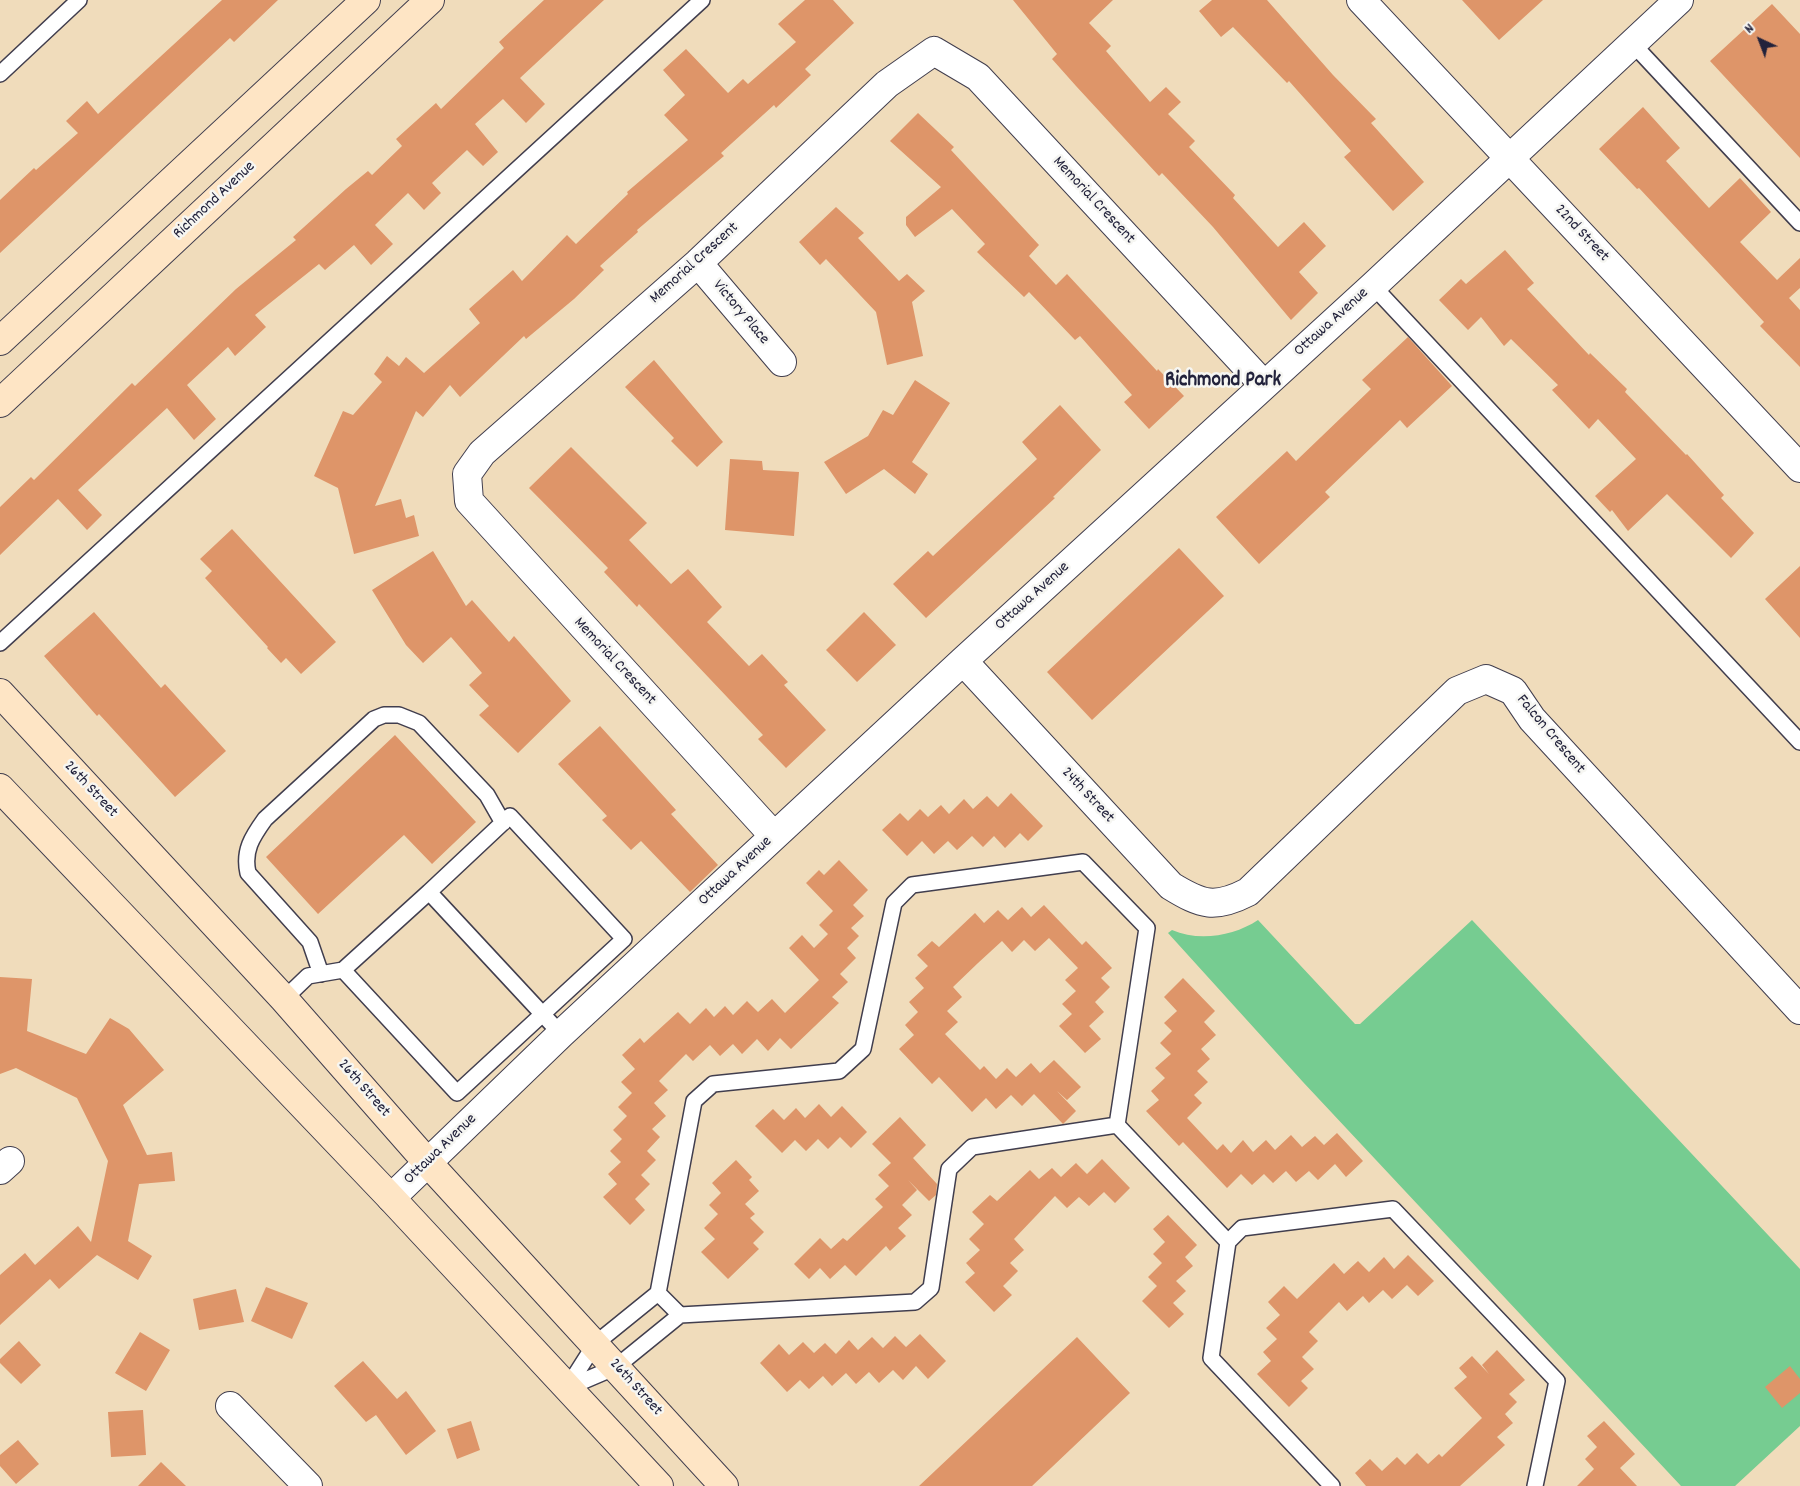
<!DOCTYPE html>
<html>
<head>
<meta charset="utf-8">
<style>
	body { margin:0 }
	#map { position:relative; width:1800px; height:1486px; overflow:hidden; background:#f0dcbb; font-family:Dekko,sans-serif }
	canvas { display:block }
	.north { position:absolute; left:1735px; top:15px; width:50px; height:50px; -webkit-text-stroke:4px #f6f6f2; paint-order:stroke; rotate:317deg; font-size:14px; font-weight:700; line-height:20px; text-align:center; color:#22223b }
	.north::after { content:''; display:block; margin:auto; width:18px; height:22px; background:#22223b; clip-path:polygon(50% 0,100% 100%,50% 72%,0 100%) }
</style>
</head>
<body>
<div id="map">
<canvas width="1800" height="1486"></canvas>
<div class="north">N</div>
</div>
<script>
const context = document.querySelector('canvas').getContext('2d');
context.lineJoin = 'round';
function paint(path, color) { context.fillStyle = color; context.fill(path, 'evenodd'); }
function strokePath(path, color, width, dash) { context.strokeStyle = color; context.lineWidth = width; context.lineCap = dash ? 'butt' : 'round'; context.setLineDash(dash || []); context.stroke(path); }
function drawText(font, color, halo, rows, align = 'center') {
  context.font = font + ' Dekko,sans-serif'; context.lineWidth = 5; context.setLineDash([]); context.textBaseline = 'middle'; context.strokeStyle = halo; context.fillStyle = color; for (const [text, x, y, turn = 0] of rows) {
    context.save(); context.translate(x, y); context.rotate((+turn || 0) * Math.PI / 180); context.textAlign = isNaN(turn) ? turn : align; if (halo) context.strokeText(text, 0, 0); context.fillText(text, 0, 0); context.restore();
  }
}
paint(new Path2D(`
	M 1258,920 L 1355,1024 L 1360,1024 L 1472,920 L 1800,1269 L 1800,1426 L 1735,1486 L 1681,1486 L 1303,1082 L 1168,933 L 1172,930 C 1199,942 1234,936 1258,920 Z`), '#76cc91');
paint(new Path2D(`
	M 222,0 L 278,0 L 234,42 L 230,38 L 0,253 L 0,200 L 34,168 L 36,170 L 78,133 L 66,121 L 87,101 L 98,114 Z
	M 544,0 L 604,0 L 520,78 L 545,104 L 526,123 L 503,99 L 475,124 L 498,152 L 483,166 L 467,150 L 432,183 L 441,193 L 424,210 L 408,193 L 375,225 L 393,244 L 371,265 L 354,245 L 325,270 L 319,264 L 255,315 L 266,327 L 235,356 L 228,347 L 187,385 L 216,419 L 194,440 L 167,408 L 78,490 L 102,515 L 87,530 L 58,499 L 0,555 L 0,507 L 31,477 L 34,480 L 132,383 L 135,386 L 236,289 L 296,240 L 293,237 L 346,189 L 368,171 L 372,175 L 402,146 L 396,139 L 436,103 L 441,109 L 504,48 L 499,42 Z
	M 805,0 L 833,0 L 854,23 L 805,69 L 811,75 L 776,108 L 774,105 L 721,153 L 724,156 L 637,230 L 638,232 L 600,266 L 604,270 L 574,299 L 526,339 L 524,336 L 460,397 L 450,385 L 423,417 L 416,411 L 375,506 L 401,499 L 406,518 L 414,515 L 419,536 L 354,554 L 338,488 L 314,476 L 343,411 L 353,415 L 382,382 L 374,374 L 387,356 L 399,366 L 406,357 L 424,373 L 480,323 L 469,309 L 513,270 L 522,281 L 567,235 L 576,244 L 628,194 L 627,192 L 688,140 L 664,115 L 685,95 L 663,70 L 686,49 L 728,93 L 743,79 L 748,84 L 796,42 L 778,24 Z
	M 1013,0 L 1113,0 L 1089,23 L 1111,46 L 1106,51 L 1150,102 L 1166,87 L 1181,102 L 1168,114 L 1195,141 L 1189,147 L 1235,195 L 1233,198 L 1278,247 L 1304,222 L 1326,246 L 1299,272 L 1318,293 L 1291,320 L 1213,227 L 1162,173 L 1159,176 L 1076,86 L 1052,59 L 1057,54 Z
	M 1212,0 L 1267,0 L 1333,75 L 1376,119 L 1371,123 L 1424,182 L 1393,211 L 1344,157 L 1351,151 L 1289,81 L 1287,83 L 1233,27 L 1221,37 L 1199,11 Z
	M 1462,0 L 1543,0 L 1499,40 Z
	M 1772,4 L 1800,34 L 1800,158 L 1710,61 Z
	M 1643,107 L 1680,148 L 1666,161 L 1709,208 L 1740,178 L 1771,212 L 1740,242 L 1777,280 L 1800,258 L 1800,288 L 1789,298 L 1800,310 L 1800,367 L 1760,326 L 1764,322 L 1639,188 L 1637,189 L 1599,149 Z
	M 918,113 L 954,147 L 951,150 L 1039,245 L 1029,256 L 1056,285 L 1067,274 L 1157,371 L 1158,369 L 1184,396 L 1149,429 L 1124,402 L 1132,395 L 1080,336 L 1075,340 L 1029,292 L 1024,297 L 977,252 L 985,244 L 952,209 L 915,237 L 906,225 L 906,217 L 941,187 L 890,141 Z
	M 836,207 L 864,233 L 858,238 L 899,281 L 907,274 L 925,291 L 912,302 L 923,356 L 887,365 L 876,312 L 826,259 L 820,265 L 799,242 Z
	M 1505,250 L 1534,283 L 1527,289 L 1589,355 L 1590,353 L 1627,389 L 1625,392 L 1686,455 L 1687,454 L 1724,495 L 1721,498 L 1754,533 L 1731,558 L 1667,494 L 1628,531 L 1612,510 L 1610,512 L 1595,496 L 1636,459 L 1598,419 L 1589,429 L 1552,390 L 1558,385 L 1511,339 L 1504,346 L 1481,317 L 1468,330 L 1439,300 L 1461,279 L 1466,284 Z
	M 1408,337 L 1452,386 L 1407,428 L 1400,420 L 1325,492 L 1330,497 L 1259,564 L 1216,517 L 1287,451 L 1296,461 L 1371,389 L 1362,380 Z
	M 654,360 L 723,442 L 697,467 L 671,441 L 674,438 L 625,387 Z
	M 915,380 L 950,403 L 912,462 L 928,474 L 915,494 L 884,469 L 846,494 L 824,462 L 868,436 L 883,410 L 893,415 Z
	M 1060,405 L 1101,450 L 1053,497 L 1055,498 L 926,618 L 893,584 L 928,551 L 933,556 L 1037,459 L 1022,442 Z
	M 571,447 L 647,523 L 629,540 L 671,584 L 688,569 L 722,607 L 707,622 L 749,666 L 762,654 L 788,682 L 784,685 L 826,730 L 786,768 L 758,739 L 763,735 L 639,604 L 637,607 L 604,572 L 608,568 L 529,488 Z
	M 730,459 L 762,461 L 763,470 L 799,472 L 794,536 L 725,530 Z
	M 232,529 L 336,642 L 301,674 L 286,658 L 281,663 L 267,648 L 268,647 L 205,578 L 212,571 L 200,559 Z
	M 1179,548 L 1224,596 L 1092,720 L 1047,672 Z
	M 433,551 L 466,606 L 472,600 L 509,642 L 514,636 L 571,701 L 518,753 L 479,715 L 489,706 L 469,685 L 482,673 L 451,637 L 423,663 L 406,645 L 372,590 Z
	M 1800,566 L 1800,638 L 1765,599 Z
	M 94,612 L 161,688 L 165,684 L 226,751 L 175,797 L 99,714 L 97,716 L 44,656 Z
	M 864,612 L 896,645 L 857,682 L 826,650 Z
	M 600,726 L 676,810 L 671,814 L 718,865 L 690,892 L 641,841 L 631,850 L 602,820 L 607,816 L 558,764 Z
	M 395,735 L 476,822 L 432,864 L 404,835 L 318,914 L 266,857 Z
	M 1011,793 L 1043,826 L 1028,841 L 1020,833 L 1005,848 L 994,836 L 983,847 L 972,836 L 957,850 L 948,841 L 934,854 L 922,841 L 907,856 L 882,830 L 900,813 L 908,821 L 920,809 L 928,817 L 941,805 L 949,814 L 964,799 L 973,809 L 987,796 L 998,807 Z
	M 839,860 L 868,890 L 853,905 L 864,916 L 851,928 L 859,936 L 847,948 L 856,958 L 840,974 L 848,982 L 832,997 L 839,1003 L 791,1049 L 780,1038 L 768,1051 L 757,1039 L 742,1054 L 733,1044 L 720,1056 L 710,1045 L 693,1061 L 686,1054 L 659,1081 L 668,1090 L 654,1103 L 666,1116 L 652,1129 L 660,1137 L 647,1151 L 656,1160 L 641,1175 L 650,1184 L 635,1199 L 645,1210 L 630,1225 L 603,1197 L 617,1184 L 608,1174 L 621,1162 L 610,1151 L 622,1139 L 613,1130 L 627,1116 L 618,1107 L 632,1093 L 621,1082 L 635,1069 L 622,1055 L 640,1038 L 644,1043 L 678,1012 L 690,1024 L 706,1008 L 714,1017 L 725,1006 L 733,1015 L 747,1001 L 758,1012 L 772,999 L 785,1013 L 819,980 L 789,948 L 802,935 L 814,948 L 828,934 L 819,925 L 833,911 L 806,883 L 819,870 L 824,875 Z
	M 1044,905 L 1082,945 L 1086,941 L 1112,968 L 1101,978 L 1110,987 L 1095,1002 L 1104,1012 L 1089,1026 L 1101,1039 L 1085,1053 L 1059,1026 L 1072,1014 L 1062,1004 L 1076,991 L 1065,980 L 1078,968 L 1049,938 L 1035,951 L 1024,940 L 1012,952 L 1002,941 L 978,963 L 953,987 L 962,997 L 947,1011 L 958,1022 L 945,1034 L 980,1070 L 984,1066 L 996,1079 L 1007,1068 L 1016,1077 L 1031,1063 L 1040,1073 L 1054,1060 L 1081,1087 L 1067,1100 L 1057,1091 L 1076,1111 L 1063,1124 L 1034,1094 L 1022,1106 L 1011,1095 L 996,1109 L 986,1098 L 972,1112 L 939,1077 L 932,1084 L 899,1049 L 914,1035 L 905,1025 L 918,1012 L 909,1002 L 924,988 L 915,978 L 928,966 L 917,955 L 932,941 L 939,947 L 975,913 L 984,923 L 998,910 L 1008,920 L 1022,907 L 1031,917 Z
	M 0,977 L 32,979 L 27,1031 L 86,1054 L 110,1018 L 129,1029 L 164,1070 L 123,1105 L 147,1155 L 172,1152 L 175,1181 L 139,1184 L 128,1241 L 152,1256 L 138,1280 L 97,1255 L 59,1289 L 50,1279 L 0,1325 L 0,1275 L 25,1253 L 35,1265 L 78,1226 L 91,1242 L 108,1161 L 77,1098 L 16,1068 L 0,1074 Z
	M 1183,978 L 1215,1011 L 1204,1022 L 1216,1035 L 1201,1049 L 1210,1059 L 1197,1071 L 1208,1082 L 1194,1095 L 1202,1103 L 1187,1118 L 1217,1150 L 1223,1144 L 1231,1153 L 1243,1140 L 1253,1152 L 1266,1140 L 1275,1150 L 1291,1135 L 1302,1147 L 1315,1136 L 1324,1145 L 1337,1133 L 1363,1161 L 1346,1177 L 1335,1164 L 1318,1180 L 1309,1171 L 1296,1182 L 1286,1171 L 1273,1183 L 1264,1174 L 1252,1185 L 1241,1174 L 1227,1188 L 1183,1142 L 1179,1146 L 1146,1111 L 1159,1100 L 1151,1091 L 1165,1078 L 1155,1068 L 1171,1054 L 1160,1043 L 1172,1031 L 1164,1023 L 1177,1011 L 1164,997 Z
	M 819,1104 L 831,1117 L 842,1106 L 867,1132 L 851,1148 L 840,1137 L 828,1149 L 818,1139 L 806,1151 L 795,1140 L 782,1153 L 755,1126 L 773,1109 L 784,1120 L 796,1108 L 805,1118 Z
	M 900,1117 L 926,1145 L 913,1158 L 937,1184 L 936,1195 L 929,1201 L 908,1180 L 917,1190 L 902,1205 L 912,1215 L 898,1228 L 906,1236 L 890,1251 L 886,1246 L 856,1276 L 845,1265 L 830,1279 L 820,1268 L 809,1279 L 794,1264 L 820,1238 L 831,1249 L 843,1238 L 847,1241 L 883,1207 L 875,1199 L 889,1186 L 878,1175 L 891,1163 L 872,1144 Z
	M 1102,1159 L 1130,1188 L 1115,1203 L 1104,1192 L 1089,1206 L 1079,1197 L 1067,1208 L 1055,1196 L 1014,1239 L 1024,1250 L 1010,1263 L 1018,1271 L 1003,1286 L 1012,1295 L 994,1312 L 965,1282 L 975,1273 L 966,1263 L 980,1250 L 969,1239 L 984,1224 L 972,1212 L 990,1195 L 997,1201 L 1030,1170 L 1039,1179 L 1052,1168 L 1061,1177 L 1076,1163 L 1087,1174 Z
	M 736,1160 L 752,1177 L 749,1180 L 759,1191 L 745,1204 L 755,1214 L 750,1218 L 764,1232 L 753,1243 L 759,1249 L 728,1279 L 701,1252 L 715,1239 L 704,1228 L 718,1214 L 709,1205 L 721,1193 L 712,1183 Z
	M 1168,1215 L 1197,1245 L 1185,1257 L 1193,1266 L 1176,1281 L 1186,1291 L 1173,1303 L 1184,1314 L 1169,1328 L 1142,1301 L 1157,1286 L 1148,1277 L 1162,1263 L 1153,1254 L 1165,1242 L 1153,1229 Z
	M 1408,1255 L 1434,1281 L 1418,1296 L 1407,1285 L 1392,1299 L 1383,1290 L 1369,1303 L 1363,1296 L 1347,1311 L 1339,1302 L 1309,1332 L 1318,1341 L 1302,1357 L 1314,1369 L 1301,1381 L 1308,1388 L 1289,1407 L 1257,1374 L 1271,1361 L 1263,1352 L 1277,1339 L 1266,1328 L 1280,1315 L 1268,1302 L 1284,1286 L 1297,1299 L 1334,1263 L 1344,1274 L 1358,1261 L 1369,1272 L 1384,1257 L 1394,1269 Z
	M 266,1287 L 308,1303 L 292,1339 L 251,1321 Z
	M 236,1289 L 244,1322 L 199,1330 L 193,1299 Z
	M 140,1332 L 170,1350 L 146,1391 L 115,1373 Z
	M 920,1334 L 946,1361 L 928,1379 L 916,1366 L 903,1380 L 893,1370 L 879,1383 L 869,1372 L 856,1384 L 846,1373 L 832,1386 L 823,1376 L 809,1389 L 800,1380 L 787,1392 L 760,1363 L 779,1344 L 789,1355 L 803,1342 L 814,1353 L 825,1343 L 836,1354 L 849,1340 L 858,1350 L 872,1337 L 883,1348 L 895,1336 L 906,1347 Z
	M 1077,1337 L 1130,1393 L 1032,1486 L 919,1486 Z
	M 19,1341 L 41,1365 L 21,1384 L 0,1363 L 0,1359 Z
	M 1497,1350 L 1525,1380 L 1509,1394 L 1517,1402 L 1505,1414 L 1513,1423 L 1497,1437 L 1505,1445 L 1460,1486 L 1366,1486 L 1355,1473 L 1370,1459 L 1382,1471 L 1397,1457 L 1405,1465 L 1417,1453 L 1428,1464 L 1439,1454 L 1442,1457 L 1482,1418 L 1454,1388 L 1467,1377 L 1459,1368 L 1472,1356 L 1489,1374 L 1482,1365 Z
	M 363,1361 L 397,1399 L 406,1391 L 436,1431 L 406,1455 L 376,1415 L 366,1422 L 334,1386 Z
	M 1790,1366 L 1800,1379 L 1800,1393 L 1782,1408 L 1765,1387 Z
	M 143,1410 L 146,1455 L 111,1457 L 108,1412 Z
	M 471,1421 L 480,1450 L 457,1459 L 447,1429 Z
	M 1604,1421 L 1635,1454 L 1620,1468 L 1637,1486 L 1577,1486 L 1594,1469 L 1585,1459 L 1597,1447 L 1587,1436 Z
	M 18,1440 L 39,1464 L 16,1484 L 0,1466 L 0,1455 Z
	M 161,1462 L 186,1486 L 138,1486 Z`), '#de9569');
const lane = new Path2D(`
	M 1632,43 L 1800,223
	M 0,74 L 79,0
	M 1373,286 L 1800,742
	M 0,643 L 702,0
	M 1083,862 L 1147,928 L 1117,1125 L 972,1147 L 949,1169 L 931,1288 L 915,1302 L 680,1315 L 616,1367 L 567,1388 L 595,1344 L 658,1293 L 694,1101 L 713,1084 L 839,1071 L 863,1049 L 894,903 L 912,885 Z
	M 343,970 L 457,1093 L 624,939 L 510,816 L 429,892
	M 321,974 L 310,942 L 248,873 C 243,851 252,837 265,819 L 374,719 L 384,715 L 399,715 L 419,723 L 487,795 L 503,823
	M 284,999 L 308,976 L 343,970 L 429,892 L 561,1034
	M 1117,1125 L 1228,1242
	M 658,1293 L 680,1315
	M 1332,1486 L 1211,1358 L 1228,1242 L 1242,1228 L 1393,1209 L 1557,1381 L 1535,1486`);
const street = new Path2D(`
	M 1361,0 L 1800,468
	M 698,263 L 782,362
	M 963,661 L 1171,886 C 1202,905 1215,909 1248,892 L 1457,691 L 1486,679 L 1513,691 L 1532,719 L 1800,1010
	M 774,836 L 469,501 L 467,474 L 482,453 L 698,263 L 887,84 L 934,51 L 978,77 L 1264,385
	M 0,1170 L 10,1161
	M 391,1198 L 561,1034 L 963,661 L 1373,286 L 1679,0
	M 230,1406 L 308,1486`);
const secondary = new Path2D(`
	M 0,341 L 366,0
	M 0,403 L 430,0
	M 0,693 L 284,999 L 428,1163 L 724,1486
	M 0,788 L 391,1198 L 659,1486`);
strokePath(lane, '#413e4e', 18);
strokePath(street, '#413e4e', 30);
strokePath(secondary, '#413e4e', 30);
strokePath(lane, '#fff', 15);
strokePath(street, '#fff', 28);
strokePath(secondary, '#fee5c5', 28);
drawText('16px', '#22223b', '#f6f6f2', [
	["Richmond Avenue",215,201,-43],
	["Memorial Crescent",1093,201,47],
	["22nd Street",1581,234,47],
	["Memorial Crescent",695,264,-42],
	["Victory Place",740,313,50],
	["Ottawa Avenue",1332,323,-42],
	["Ottawa Avenue",1033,597,-42],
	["Memorial Crescent",614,662,47],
	["Falcon Crescent",1550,735,50],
	["26th Street",90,790,47],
	["24th Street",1087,796,47],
	["Ottawa Avenue",736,872,-43],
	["26th Street",363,1089,49],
	["Ottawa Avenue",441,1150,-44],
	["26th Street",635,1388,48]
]);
drawText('bold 21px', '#22223b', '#f6f6f2', [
	["Richmond Park",1223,382]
]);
</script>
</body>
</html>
